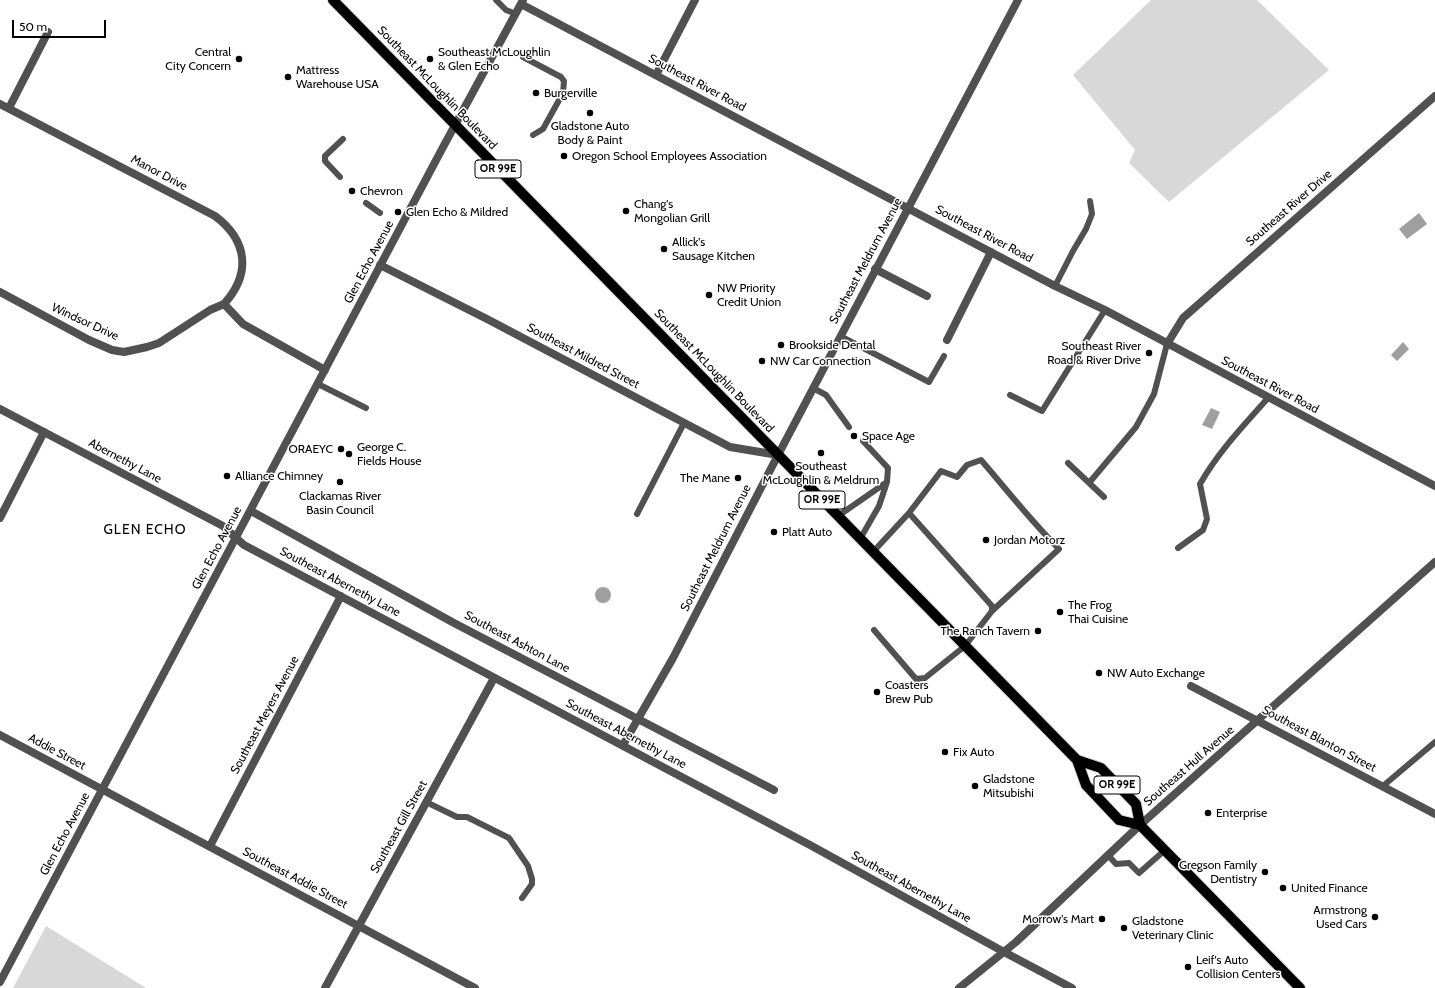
<!DOCTYPE html>
<html>
<head>
<meta charset="utf-8">
<style>
	body { margin:0 }
	#map { position:relative; width:1435px; height:988px; overflow:hidden; background:#fff; font-family:Cabin,sans-serif }
	canvas { display:block }
	.scale { position:absolute; left:12px; top:20px; width:94px; height:18px; box-sizing:border-box; border:2px solid #000; border-top:0; padding-left:5px; font-size:12px; line-height:14px; white-space:nowrap; color:#000; -webkit-text-stroke:3px #fff; paint-order:stroke }
</style>
</head>
<body>
<div id="map">
<canvas width="1435" height="988"></canvas>
<div class="scale">50 m</div>
</div>
<script>
const context = document.querySelector('canvas').getContext('2d');
context.lineJoin = 'round';
function paint(path, color) { context.fillStyle = color; context.fill(path, 'evenodd'); }
function strokePath(path, color, width, dash) { context.strokeStyle = color; context.lineWidth = width; context.lineCap = dash ? 'butt' : 'round'; context.setLineDash(dash || []); context.stroke(path); }
function drawText(font, color, halo, rows, align = 'center') {
  context.font = font + ' Cabin,sans-serif'; context.lineWidth = 3; context.setLineDash([]); context.textBaseline = 'middle'; context.strokeStyle = halo; context.fillStyle = color; for (const [text, x, y, turn = 0] of rows) {
    context.save(); context.translate(x, y); context.rotate((+turn || 0) * Math.PI / 180); context.textAlign = isNaN(turn) ? turn : align; if (halo) context.strokeText(text, 0, 0); context.fillText(text, 0, 0); context.restore();
  }
}
paint(new Path2D(`
	M 1151,0 L 1257,0 L 1329,70 L 1169,202 L 1129,163 L 1135,150 L 1073,75 Z
	M 46,926 L 146,988 L 13,988 Z`), '#d8d8d8');
paint(new Path2D(`
	M 1419,213 L 1427,224 L 1407,239 L 1399,229 Z
	M 1403,342 L 1409,349 L 1397,361 L 1391,355 Z
	M 1211,408 L 1220,412 L 1212,429 L 1202,425 Z
	M595 595a8 8 0 1 1 16 0a8 8 0 1 1-16 0Z`), '#9f9f9f');
const primary = new Path2D(`
	M 333,0 L 1077,760 L 1086,785 L 1119,820 L 1140,825 L 1300,988
	M 1077,760 L 1101,768 L 1136,804 L 1140,825`);
strokePath(primary, '#dbdbdb', 12);
strokePath(new Path2D(`
	M 496,0 L 506,10 L 516,14
	M 523,57 L 561,77 L 564,81 L 563,93 L 543,129 L 533,135
	M 340,177 L 325,161 L 325,156 L 343,139
	M 366,203 L 380,213
	M 1055,286 L 1073,251 L 1086,229 L 1092,214 L 1090,201
	M 840,336 L 929,382 L 944,356
	M 318,384 L 366,408
	M 813,388 L 826,395 L 849,427
	M 1010,395 L 1042,411 L 1105,310
	M 863,441 L 888,468 L 887,482
	M 1068,463 L 1104,497
	M 1089,483 L 1136,427 L 1154,394 L 1167,344
	M 637,514 L 684,423
	M 838,516 L 887,482 L 879,506 L 860,539
	M 1178,548 L 1203,530 L 1207,519 L 1200,484 C 1218,452 1244,425 1268,398
	M 873,552 L 909,513 L 941,471 L 957,477 L 967,465 L 981,460 C 1007,490 1031,521 1059,549 L 992,611
	M 874,630 L 916,679 L 925,678 L 965,646 L 992,611 L 992,606 L 909,513
	M 1383,786 L 1435,742
	M 426,802 L 457,817 L 467,817 L 509,838 L 528,866 L 532,879 L 532,884 L 522,898
	M 1108,855 L 1116,864 L 1129,863 L 1139,873 L 1165,850`), '#515151', 6);
strokePath(new Path2D(`
	M 656,75 L 695,0
	M 0,104 L 215,216 C 247,240 252,273 224,304
	M 9,108 L 48,32
	M 380,265 L 487,319 L 730,447 L 778,455
	M 875,269 L 927,296
	M 0,292 L 89,340 L 112,350 L 124,352 L 147,347 L 159,343 L 210,310 L 224,304 L 243,324 L 325,370
	M 947,340 L 991,252
	M 1167,344 L 1183,318 L 1435,96
	M 251,511 L 454,623 L 774,790
	M 0,518 L 44,432
	M 236,538 L 244,545 L 810,845 L 1004,952 L 1072,988
	M 1191,686 L 1435,814
	M 0,735 L 475,988
	M 623,745 L 673,658 L 778,455 L 1018,0
	M 210,846 L 341,596
	M 325,988 L 494,678
	M 959,988 L 1016,942 L 1140,825 L 1435,562`), '#515151', 8);
strokePath(new Path2D(`
	M 521,4 L 1055,286 L 1105,310 L 1435,486
	M 0,409 L 223,526 L 236,538
	M 0,982 L 442,149 L 523,0`), '#515151', 8);
strokePath(primary, '#000', 10);
for (const [x, y, r, color] of [
	[239,59,4,"#000"],
	[430,59,4,"#000"],
	[288,77,4,"#000"],
	[536,93,4,"#000"],
	[590,113,4,"#000"],
	[564,156,4,"#000"],
	[352,191,4,"#000"],
	[626,211,4,"#000"],
	[398,212,4,"#000"],
	[664,249,4,"#000"],
	[709,295,4,"#000"],
	[781,345,4,"#000"],
	[1149,353,4,"#000"],
	[762,361,4,"#000"],
	[854,436,4,"#000"],
	[341,449,4,"#000"],
	[821,453,4,"#000"],
	[349,454,4,"#000"],
	[227,476,4,"#000"],
	[738,478,4,"#000"],
	[340,482,4,"#000"],
	[774,532,4,"#000"],
	[986,540,4,"#000"],
	[1060,612,4,"#000"],
	[1038,631,4,"#000"],
	[1099,673,4,"#000"],
	[877,692,4,"#000"],
	[945,752,4,"#000"],
	[975,786,4,"#000"],
	[1208,813,4,"#000"],
	[1265,872,4,"#000"],
	[1283,888,4,"#000"],
	[1375,917,4,"#000"],
	[1102,919,4,"#000"],
	[1124,928,4,"#000"],
	[1188,967,4,"#000"]
]) { const dot = new Path2D(); dot.arc(x, y, r, 0, 2 * Math.PI); context.fillStyle = color; context.fill(dot); strokePath(dot, '#fff', 1.5); }
for (const [x, y, w] of [
	[498,169,46],
	[822,500,46],
	[1117,785,46]
]) { const box = new Path2D(); box.roundRect(x - w / 2, y - 9, w, 18, 3); context.fillStyle = '#fff'; context.fill(box); strokePath(box, '#000', 1); }
drawText('bold 11px', '#000', null, [
	["OR 99E",498,169],
	["OR 99E",822,500],
	["OR 99E",1117,785]
]);
drawText('12px', '#000', '#fff', [
	["Central",231,52,"right"],
	["City Concern",231,66,"right"],
	["Southeast McLoughlin",438,52],
	["& Glen Echo",438,66],
	["Mattress",296,70],
	["Warehouse USA",296,84],
	["Burgerville",544,93],
	["Gladstone Auto",590,126,"center"],
	["Body & Paint",590,140,"center"],
	["Oregon School Employees Association",572,156],
	["Chevron",360,191],
	["Chang's",634,204],
	["Mongolian Grill",634,218],
	["Glen Echo & Mildred",406,212],
	["Allick's",672,242],
	["Sausage Kitchen",672,256],
	["NW Priority",717,288],
	["Credit Union",717,302],
	["Brookside Dental",789,345],
	["Southeast River",1141,346,"right"],
	["Road & River Drive",1141,360,"right"],
	["NW Car Connection",770,361],
	["Space Age",862,436],
	["George C.",357,447],
	["Fields House",357,461],
	["ORAEYC",333,449,"right"],
	["Southeast",821,466,"center"],
	["McLoughlin & Meldrum",821,480,"center"],
	["Alliance Chimney",235,476],
	["The Mane",730,478,"right"],
	["Clackamas River",340,496,"center"],
	["Basin Council",340,510,"center"],
	["Platt Auto",782,532],
	["Jordan Motorz",994,540],
	["The Frog",1068,605],
	["Thai Cuisine",1068,619],
	["The Ranch Tavern",1030,631,"right"],
	["NW Auto Exchange",1107,673],
	["Coasters",885,685],
	["Brew Pub",885,699],
	["Fix Auto",953,752],
	["Gladstone",983,779],
	["Mitsubishi",983,793],
	["Enterprise",1216,813],
	["Gregson Family",1257,865,"right"],
	["Dentistry",1257,879,"right"],
	["United Finance",1291,888],
	["Armstrong",1367,910,"right"],
	["Used Cars",1367,924,"right"],
	["Morrow's Mart",1094,919,"right"],
	["Gladstone",1132,921],
	["Veterinary Clinic",1132,935],
	["Leif's Auto",1196,960],
	["Collision Centers",1196,974]
], 'left');
drawText('12px', '#000', '#fff', [
	["Southeast River Road",697,83,28],
	["Southeast McLoughlin Boulevard",437,88,46],
	["Manor Drive",159,173,28],
	["Southeast River Drive",1289,208,-41],
	["Southeast River Road",984,234,28],
	["Southeast Meldrum Avenue",866,261,-62],
	["Glen Echo Avenue",369,262,-62],
	["Windsor Drive",85,322,25],
	["Southeast Mildred Street",583,356,28],
	["Southeast McLoughlin Boulevard",714,371,46],
	["Southeast River Road",1270,385,28],
	["Abernethy Lane",125,461,28],
	["Glen Echo Avenue",217,548,-62],
	["Southeast Meldrum Avenue",716,548,-63],
	["Southeast Abernethy Lane",340,582,28],
	["Southeast Ashton Lane",517,642,28],
	["Southeast Meyers Avenue",265,715,-62],
	["Southeast Abernethy Lane",626,734,28],
	["Southeast Blanton Street",1319,739,28],
	["Addie Street",57,752,28],
	["Southeast Hull Avenue",1189,766,-41],
	["Southeast Gill Street",399,827,-61],
	["Glen Echo Avenue",65,834,-62],
	["Southeast Addie Street",295,878,28],
	["Southeast Abernethy Lane",911,887,29]
]);
context.letterSpacing = '1px';
drawText('14px', '#000', '#fff', [
	["GLEN ECHO",145,530]
]);
context.letterSpacing = '0px';
</script>
</body>
</html>
